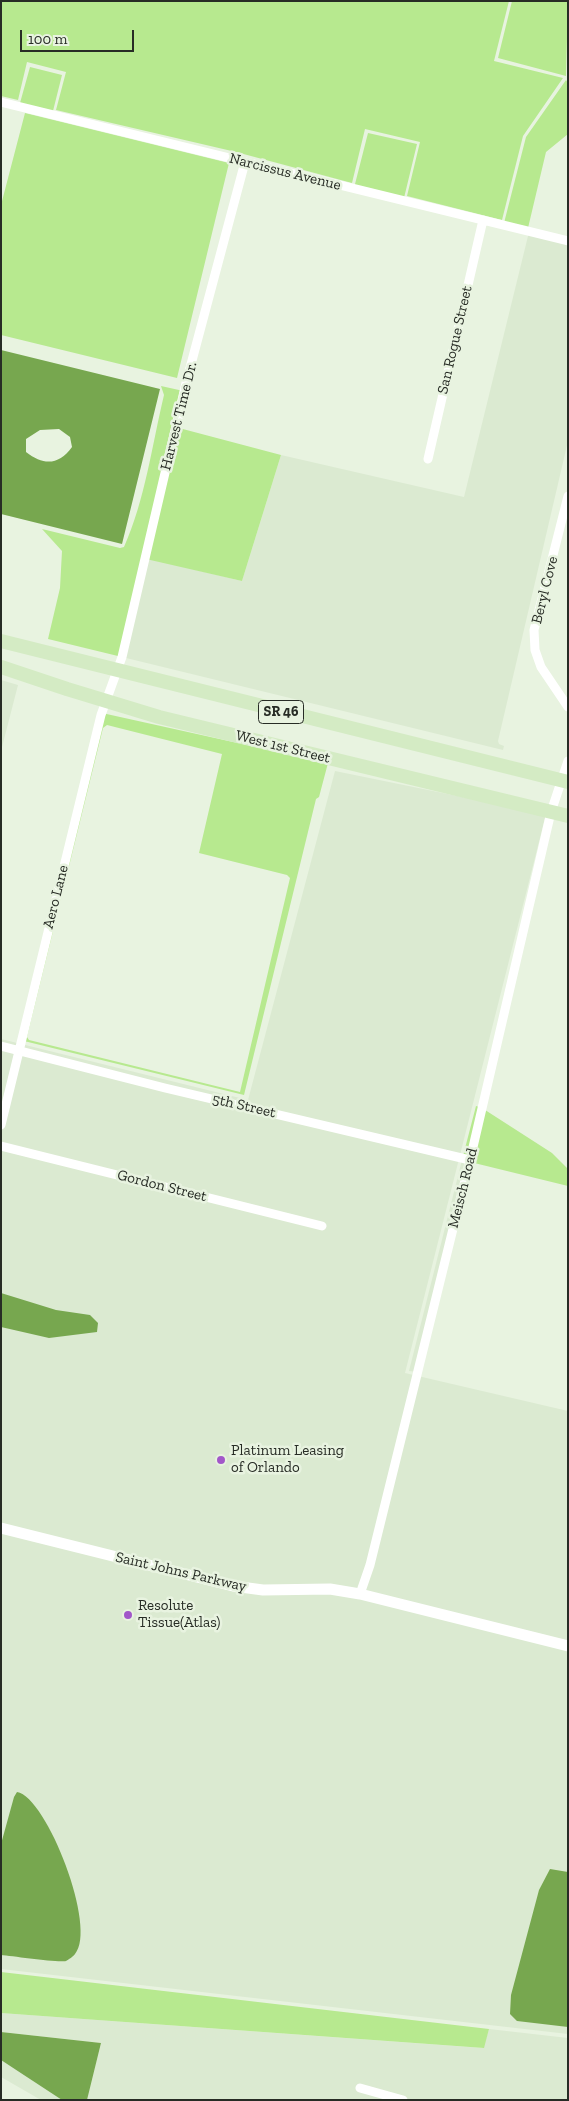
<!DOCTYPE html>
<html>
<head>
<meta charset="utf-8">
<style>
	body { margin:0 }
	#map { position:relative; width:569px; height:2101px; overflow:hidden; background:#e8f3e0; font-family:"Zilla Slab",serif }
	canvas { display:block }
	.frame { position:absolute; inset:0; border:2px solid #272c25; pointer-events:none }
	.scale { position:absolute; left:20px; top:30px; width:114px; height:22px; box-sizing:border-box; border:2px solid #272c25; border-top:0; padding-left:6px; font-size:15px; line-height:18px; white-space:nowrap; color:#272c25; -webkit-text-stroke:4px #e8f3e0; paint-order:stroke }
</style>
</head>
<body>
<div id="map">
<canvas width="569" height="2101"></canvas>
<div class="frame"></div>
<div class="scale">100 m</div>
</div>
<script>
const context = document.querySelector('canvas').getContext('2d');
context.lineJoin = 'round';
function paint(path, color) { context.fillStyle = color; context.fill(path, 'evenodd'); }
function strokePath(path, color, width, dash) { context.strokeStyle = color; context.lineWidth = width; context.lineCap = dash ? 'butt' : 'round'; context.setLineDash(dash || []); context.stroke(path); }
function drawText(font, color, halo, rows, align = 'center') {
  context.font = font + ' "Zilla Slab",serif'; context.lineWidth = 5; context.setLineDash([]); context.textBaseline = 'middle'; context.strokeStyle = halo; context.fillStyle = color; for (const [text, x, y, turn = 0] of rows) {
    context.save(); context.translate(x, y); context.rotate((+turn || 0) * Math.PI / 180); context.textAlign = isNaN(turn) ? turn : align; if (halo) context.strokeText(text, 0, 0); context.fillText(text, 0, 0); context.restore();
  }
}
paint(new Path2D(`
	M 529,232 L 568,241 L 568,441 L 498,741 L 499,744 L 504,746 L 503,750 L 122,657 L 146,558 L 242,581 L 281,455 L 464,497 Z
	M 1,680 L 18,685 L 1,751 Z
	M 335,771 L 546,814 L 405,1373 L 568,1411 L 568,2034 L 1,1969 L 1,1039 L 248,1100 Z
	M 462,1160 L 469,1162 L 417,1372 L 409,1371 Z
	M 1,2013 L 483,2048 L 489,2029 L 568,2038 L 568,2100 L 87,2100 L 101,2043 L 1,2032 Z
	M 1,2060 L 21,2072 L 62,2100 L 41,2100 L 1,2077 Z`), '#dbead1');
paint(new Path2D(`
	M 1,1 L 509,1 L 494,61 L 563,78 L 523,136 L 502,220 L 407,196 L 420,142 L 365,129 L 352,183 L 236,152 L 56,110 L 66,72 L 27,62 L 18,100 L 1,96 Z
	M 512,1 L 568,1 L 566,76 L 498,58 Z
	M 30,67 L 62,75 L 53,111 L 20,103 Z
	M 566,80 L 568,83 L 568,134 L 546,152 L 528,228 L 354,188 L 368,133 L 417,144 L 404,198 L 504,223 L 526,137 Z
	M 25,113 L 229,163 L 177,378 L 1,335 L 1,205 Z
	M 161,386 L 188,392 L 179,428 L 281,455 L 242,581 L 146,559 L 122,657 L 48,639 L 60,588 L 62,551 L 42,529 L 120,548 L 124,547 C 145,500 152,445 164,395 Z
	M 102,713 L 328,763 L 319,797 L 316,799 L 244,1095 L 24,1041 ZM 107,725 L 222,754 L 199,853 L 287,875 L 290,878 L 240,1092 L 29,1040 L 27,1037 L 103,728 Z
	M 476,1106 L 482,1108 L 552,1153 L 568,1169 L 568,1186 L 462,1160 Z
	M 1,1972 L 489,2029 L 484,2048 L 1,2013 Z`), '#b7e98f');
paint(new Path2D(`
	M 1,350 L 160,389 L 122,544 L 1,514 ZM 59,429 L 70,437 L 72,447 C 59,465 44,466 26,452 L 26,439 L 40,430 Z
	M 1,1293 L 56,1310 L 90,1315 L 98,1323 L 97,1332 L 49,1338 L 1,1327 Z
	M 17,1792 C 47,1797 98,1929 75,1954 C 74,1956 68,1960 66,1961 C 58,1963 13,1956 1,1955 L 1,1844 L 14,1797 Z
	M 550,1869 L 568,1872 L 568,2027 L 517,2021 L 510,2014 L 511,1995 L 539,1890 Z
	M 1,2032 L 101,2043 L 87,2100 L 62,2100 L 1,2060 Z`), '#77a74f');
strokePath(new Path2D(`
	M 1,102 L 568,241
	M 428,459 L 483,220
	M 568,496 L 534,630 L 535,650 L 541,667 L 568,707
	M 1,1046 L 165,1088 L 470,1160
	M 1,1125 L 101,715 L 122,657 L 186,383 L 245,162
	M 1,1146 L 322,1226
	M 360,1594 L 370,1565 L 470,1160 L 551,812 L 568,761
	M 360,2088 L 403,2100`), '#fff', 9);
strokePath(new Path2D(`
	M 1,1528 L 233,1586 L 263,1590 L 330,1589 L 360,1594 L 568,1646`), '#fff', 11);
strokePath(new Path2D(`
	M 1,641 L 568,782
	M 1,667 L 67,689 L 159,717 L 568,816`), '#d4ebc4', 14);
for (const [x, y, r, color] of [
	[221,1460,5,"#a257c9"],
	[128,1615,5,"#a257c9"]
]) { const dot = new Path2D(); dot.arc(x, y, r, 0, 2 * Math.PI); context.fillStyle = color; context.fill(dot); strokePath(dot, '#e8f3e0', 2); }
for (const [x, y, w] of [
	[281,712,45]
]) { const box = new Path2D(); box.roundRect(x - w / 2, y - 11.5, w, 23, 4); context.fillStyle = '#e8f3e0'; context.fill(box); strokePath(box, '#272c25', 1); }
drawText('bold 14px', '#272c25', null, [
	["SR 46",281,712]
]);
drawText('15px', '#272c25', '#e8f3e0', [
	["Narcissus Avenue",285,172,14],
	["San Rogue Street",455,340,-77],
	["Harvest Time Dr.",179,416,-76],
	["Beryl Cove",545,590,-76],
	["West 1st Street",283,747,14],
	["Aero Lane",56,897,-76],
	["5th Street",244,1106,13],
	["Gordon Street",162,1186,14],
	["Meisch Road",463,1188,-76],
	["Saint Johns Parkway",181,1572,13]
]);
drawText('15px', '#272c25', '#e8f3e0', [
	["Platinum Leasing",231,1451],
	["of Orlando",231,1468],
	["Resolute",138,1606],
	["Tissue(Atlas)",138,1623]
], 'left');
</script>
</body>
</html>
